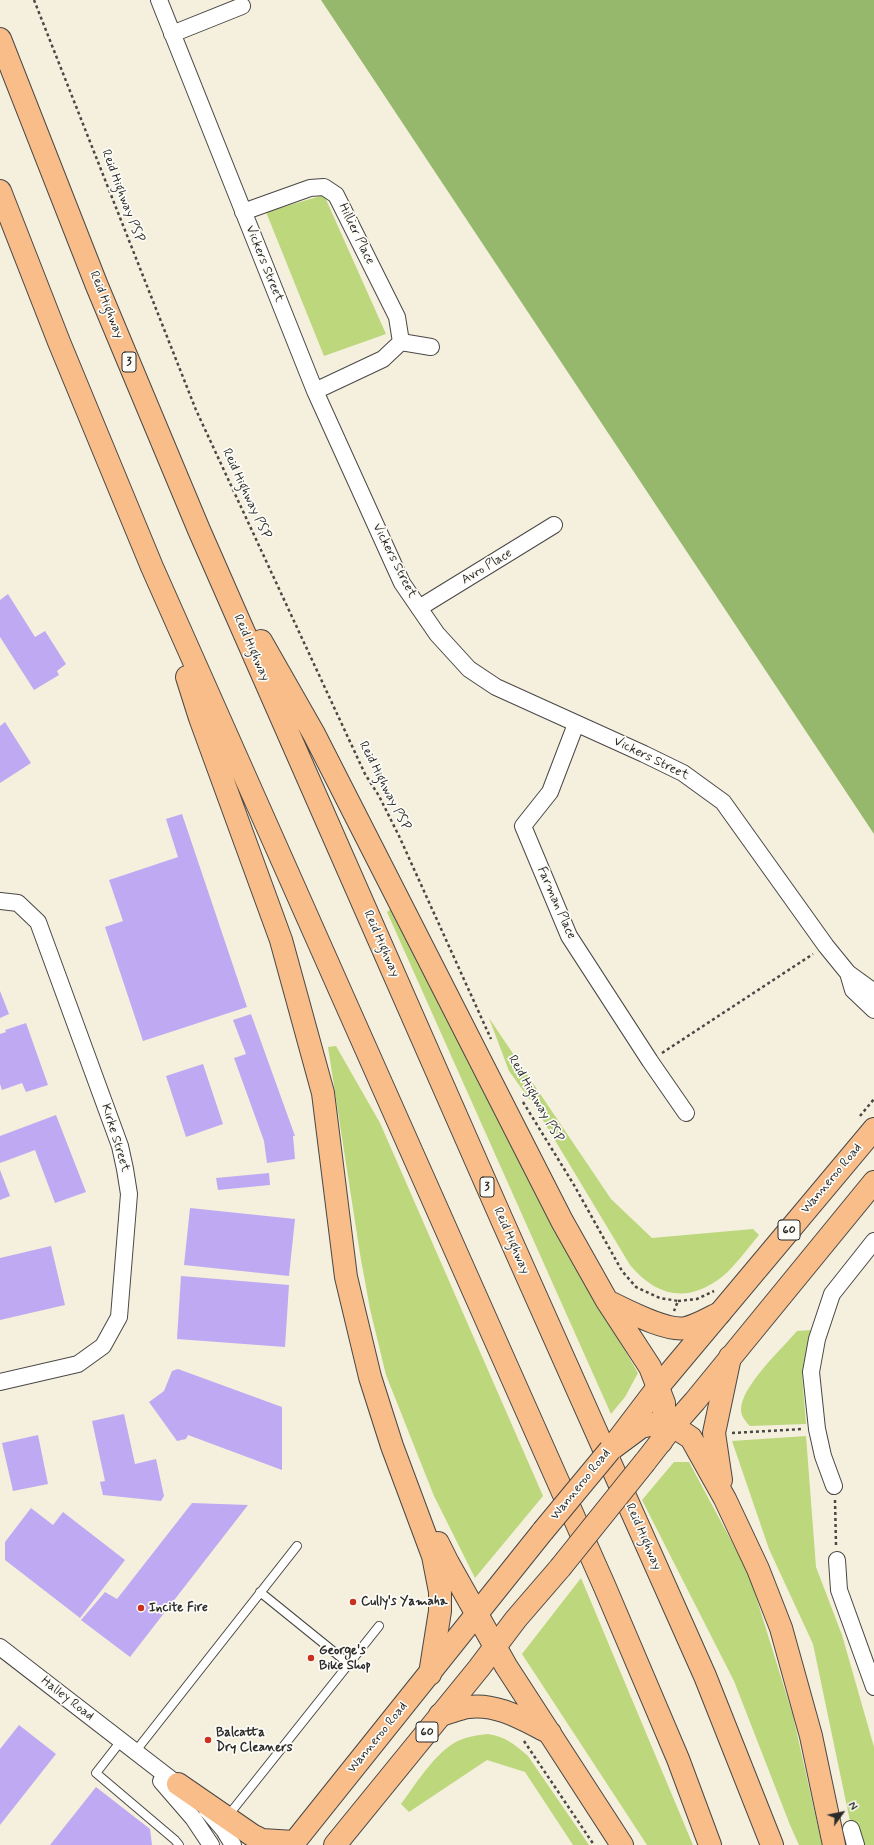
<!DOCTYPE html>
<html>
<head>
<meta charset="utf-8">
<style>
	body { margin:0 }
	#map { position:relative; width:874px; height:1845px; overflow:hidden; background:#f5efdd; font-family:Mynerve,sans-serif }
	canvas { display:block }
	.north { position:absolute; left:822px; top:1793px; width:40px; height:40px; -webkit-text-stroke:3px #fdfcf7; paint-order:stroke; rotate:57deg; font-size:11px; font-weight:700; line-height:16px; text-align:center; color:#2b2b2b }
	.north::after { content:''; display:block; margin:auto; width:14px; height:18px; background:#2b2b2b; clip-path:polygon(50% 0,100% 100%,50% 72%,0 100%) }
</style>
</head>
<body>
<div id="map">
<canvas width="874" height="1845"></canvas>
<div class="north">N</div>
</div>
<script>
const context = document.querySelector('canvas').getContext('2d');
context.lineJoin = 'round';
function paint(path, color) { context.fillStyle = color; context.fill(path, 'evenodd'); }
function strokePath(path, color, width, dash) { context.strokeStyle = color; context.lineWidth = width; context.lineCap = dash ? 'butt' : 'round'; context.setLineDash(dash || []); context.stroke(path); }
function drawText(font, color, halo, rows, align = 'center') {
  context.font = font + ' Mynerve,sans-serif'; context.lineWidth = 3.5; context.setLineDash([]); context.textBaseline = 'middle'; context.strokeStyle = halo; context.fillStyle = color; for (const [text, x, y, turn = 0] of rows) {
    context.save(); context.translate(x, y); context.rotate((+turn || 0) * Math.PI / 180); context.textAlign = isNaN(turn) ? turn : align; if (halo) context.strokeText(text, 0, 0); context.fillText(text, 0, 0); context.restore();
  }
}
paint(new Path2D(`
	M 324,195 L 386,334 L 324,356 L 266,212 Z
	M 393,907 L 552,1226 L 638,1373 L 625,1397 L 611,1414 L 387,912 Z
	M 489,1018 L 611,1199 L 652,1238 L 753,1229 L 759,1235 C 748,1248 735,1266 723,1276 C 688,1304 657,1297 630,1265 L 535,1107 L 509,1071 Z
	M 336,1046 L 380,1123 L 543,1496 L 475,1578 L 434,1496 L 386,1375 L 370,1309 L 360,1254 L 328,1047 Z
	M 811,1330 L 802,1374 L 806,1424 L 750,1426 C 746,1422 741,1416 741,1410 C 741,1386 782,1349 797,1331 Z
	M 806,1436 L 816,1567 L 842,1635 L 874,1747 L 874,1845 L 855,1845 L 813,1644 L 769,1549 L 732,1441 Z
	M 674,1462 L 689,1462 L 749,1574 L 793,1716 L 822,1845 L 799,1845 L 790,1825 L 734,1681 L 642,1500 Z
	M 581,1578 L 693,1845 L 647,1845 L 522,1654 Z
	M 488,1734 C 506,1737 514,1744 528,1756 L 589,1845 L 573,1845 L 525,1772 L 487,1760 L 409,1812 L 401,1804 C 416,1784 432,1757 454,1743 C 464,1737 477,1735 488,1734 Z`), '#bcd77c');
paint(new Path2D(`
	M 321,0 L 874,0 L 874,834 Z`), '#95b86c');
paint(new Path2D(`
	M 8,594 L 35,637 L 45,631 L 66,664 L 57,671 L 59,675 L 34,690 L 0,637 L 0,600 Z
	M 5,722 L 31,763 L 0,783 L 0,726 Z
	M 182,814 L 247,1007 L 143,1041 L 105,927 L 123,921 L 109,880 L 178,857 L 166,819 Z
	M 0,991 L 9,1014 L 0,1018 Z
	M 251,1014 L 295,1136 L 293,1136 L 295,1159 L 267,1163 L 264,1141 L 234,1058 L 246,1054 L 233,1020 Z
	M 26,1023 L 48,1085 L 26,1092 L 22,1083 L 2,1090 L 0,1084 L 0,1034 L 6,1032 L 5,1030 Z
	M 203,1064 L 223,1124 L 186,1137 L 166,1076 Z
	M 56,1115 L 86,1192 L 55,1203 L 35,1150 L 0,1163 L 0,1136 Z
	M 0,1170 L 10,1196 L 0,1200 Z
	M 269,1173 L 270,1185 L 218,1190 L 216,1178 Z
	M 190,1208 L 295,1219 L 289,1276 L 184,1265 Z
	M 51,1246 L 65,1305 L 0,1320 L 0,1258 Z
	M 181,1276 L 289,1285 L 285,1347 L 177,1339 Z
	M 178,1369 L 282,1407 L 282,1470 L 188,1435 L 186,1439 L 177,1441 L 149,1402 L 164,1391 L 172,1371 Z
	M 124,1414 L 135,1464 L 156,1459 L 164,1496 L 161,1501 L 103,1495 L 100,1482 L 105,1481 L 92,1421 Z
	M 38,1435 L 48,1484 L 13,1491 L 2,1443 Z
	M 192,1503 L 248,1505 L 130,1657 L 81,1620 L 105,1592 L 117,1599 Z
	M 31,1508 L 53,1525 L 63,1512 L 125,1560 L 80,1618 L 5,1560 L 5,1542 Z
	M 19,1725 L 56,1754 L 0,1825 L 0,1749 Z
	M 96,1787 L 150,1829 L 152,1845 L 50,1845 Z`), '#c0a9f3');
const service = new Path2D(`
	M 260,1592 L 349,1664
	M 121,1741 L 96,1773 L 175,1840 L 179,1845
	M 135,1752 L 297,1546
	M 227,1817 L 379,1626`);
const minor = new Path2D(`
	M 159,0 L 315,391 L 402,583 L 437,634 L 469,669 L 496,687 L 644,754 L 683,773 L 723,802 L 826,946 L 848,973 L 874,992
	M 172,34 L 242,6
	M 243,212 L 310,188 L 324,187 L 336,195 L 397,317 L 401,342 L 383,359 L 315,391
	M 401,342 L 431,347
	M 419,608 L 554,525
	M 576,724 L 550,792 L 523,826 L 569,936 L 650,1061 L 686,1113
	M 0,901 L 18,903 L 38,922 L 120,1146 L 125,1169 L 129,1194 L 119,1317 L 103,1346 L 78,1364 L 0,1382
	M 848,973 L 853,990 L 874,1010
	M 834,1486 L 823,1456 L 817,1429 L 811,1372 L 817,1339 L 832,1294 L 874,1241
	M 837,1560 L 839,1590 L 874,1687
	M 0,1647 L 185,1790
	M 161,1781 L 193,1818 L 211,1845
	M 207,1810 L 224,1830 L 233,1845
	M 855,1845 L 851,1829 L 856,1845`);
const trunk = new Path2D(`
	M 617,1441 L 658,1387 L 874,1129
	M 645,1462 L 673,1426 L 695,1401 L 874,1182
	M 178,1784 L 252,1835 L 262,1840 L 294,1842
	M 292,1845 L 543,1531
	M 335,1845 L 479,1668 L 516,1619 L 560,1568`);
const motorway = new Path2D(`
	M 0,39 L 97,286 L 199,530 L 502,1220 L 705,1676 L 772,1845
	M 0,191 L 59,342 L 152,567 L 604,1585 L 678,1759 L 710,1845
	M 261,641 L 314,734 L 562,1221 L 607,1301 L 650,1367 L 664,1403 L 664,1421 L 661,1442
	M 187,677 L 200,718 L 281,940 L 323,1093 L 346,1277 L 370,1377 L 392,1446 L 433,1556 L 440,1592 L 440,1611 L 430,1674
	M 607,1301 C 626,1310 666,1332 686,1328 C 698,1325 709,1318 720,1313
	M 610,1450 L 641,1427 L 653,1424 L 673,1426 L 691,1438 L 725,1499 L 758,1569 L 781,1628 L 811,1736 L 834,1845
	M 721,1480 L 714,1433 L 730,1357
	M 438,1543 L 448,1563 L 506,1666 L 622,1845
	M 440,1715 C 449,1713 458,1709 468,1707 C 498,1703 524,1720 550,1733`);
strokePath(service, '#494846', 10);
strokePath(minor, '#494846', 18);
strokePath(trunk, '#494846', 24);
strokePath(motorway, '#494846', 24);
strokePath(new Path2D(`
	M 34,0 L 196,410 L 365,774 L 379,796 L 399,836 L 491,1039
	M 662,1053 L 813,954
	M 523,1102 L 574,1185 L 622,1271 L 636,1287 L 660,1298 L 678,1301 L 674,1311
	M 860,1116 L 874,1099
	M 678,1301 L 697,1299 L 714,1291
	M 732,1433 L 803,1429
	M 835,1500 L 836,1545
	M 524,1741 L 594,1845`), '#494846', 2.5, [3, 3]);
strokePath(service, '#fff', 8);
strokePath(minor, '#fff', 16);
strokePath(trunk, '#f8bd89', 22);
strokePath(motorway, '#f8bd89', 22);
const trunkBridge = new Path2D(`
	M 543,1531 L 610,1450
	M 560,1568 L 645,1462`);
strokePath(trunkBridge, '#494846', 24, []);
strokePath(trunkBridge, '#f8bd89', 22);
for (const [x, y, r, color] of [
	[353,1602,4,"#c8321e"],
	[141,1608,4,"#c8321e"],
	[311,1658,4,"#c8321e"],
	[208,1740,4,"#c8321e"]
]) { const dot = new Path2D(); dot.arc(x, y, r, 0, 2 * Math.PI); context.fillStyle = color; context.fill(dot); strokePath(dot, '#fdfcf7', 1.5); }
for (const [x, y, w] of [
	[129,362,14],
	[487,1187,14],
	[789,1230,22],
	[427,1732,22]
]) { const box = new Path2D(); box.roundRect(x - w / 2, y - 10, w, 20, 3); context.fillStyle = '#fdfcf7'; context.fill(box); strokePath(box, '#2b2b2b', 1); }
drawText('bold 12px', '#2b2b2b', null, [
	["3",129,362],
	["3",487,1187],
	["60",789,1230],
	["60",427,1732]
]);
drawText('13px', '#2b2b2b', '#fdfcf7', [
	["Reid Highway PSP",122,196,69],
	["Hillier Place",356,234,64],
	["Vickers Street",264,264,68],
	["Reid Highway",106,305,68],
	["Reid Highway PSP",246,494,65],
	["Vickers Street",394,561,63],
	["Avro Place",487,567,-31],
	["Reid Highway",251,648,66],
	["Vickers Street",651,759,26],
	["Reid Highway PSP",384,786,63],
	["Farman Place",556,903,66],
	["Reid Highway",381,944,66],
	["Reid Highway PSP",535,1099,60],
	["Kirke Street",115,1138,73],
	["Wanneroo Road",832,1179,-50],
	["Reid Highway",511,1241,66],
	["Wanneroo Road",581,1485,-51],
	["Reid Highway",643,1537,66],
	["Halley Road",67,1699,38],
	["Wanneroo Road",378,1738,-51]
]);
drawText('bold 13px', '#2b2b2b', '#fdfcf7', [
	["Cully's Yamaha",361,1602],
	["Incite Fire",149,1608],
	["George's",319,1651],
	["Bike Shop",319,1666],
	["Balcatta",216,1733],
	["Dry Cleaners",216,1748]
], 'left');
</script>
</body>
</html>
